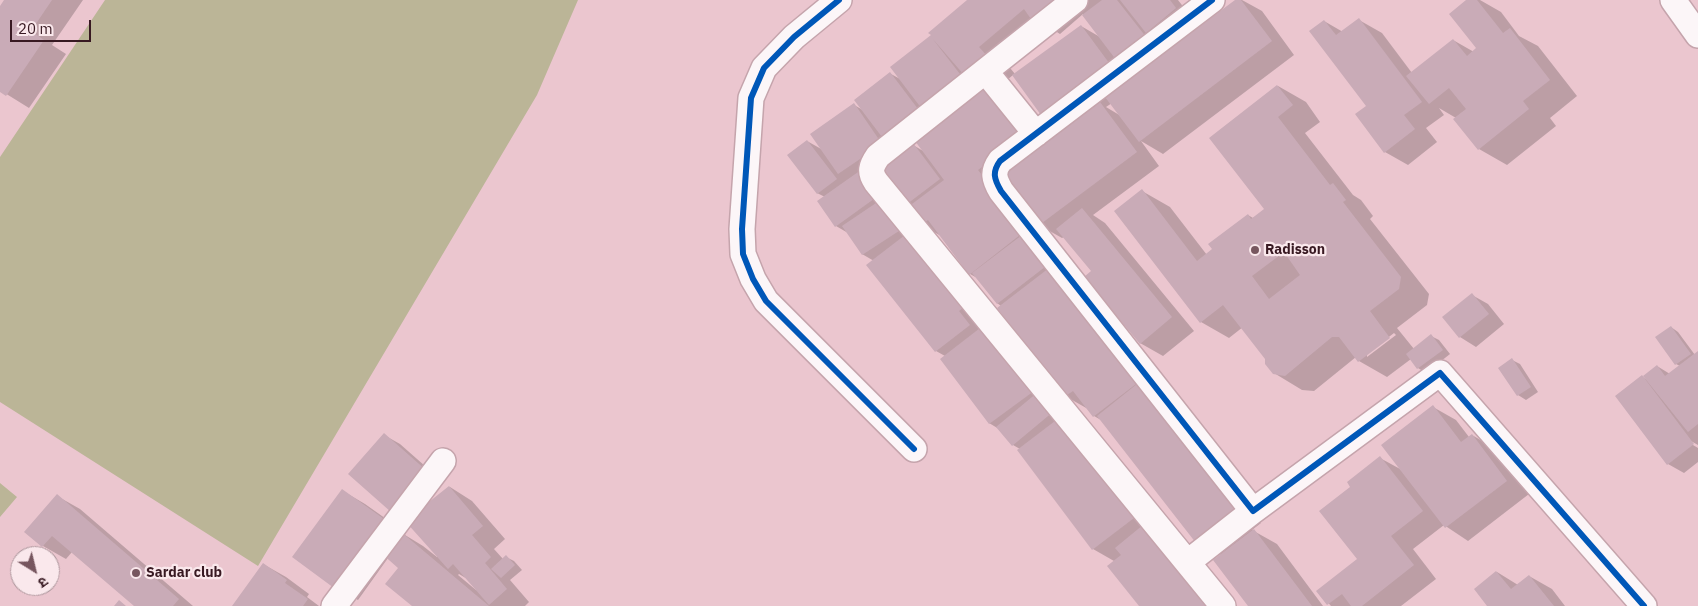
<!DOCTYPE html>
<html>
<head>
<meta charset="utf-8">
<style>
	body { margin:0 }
	#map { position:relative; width:1698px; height:606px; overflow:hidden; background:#ebc6cf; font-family:"IBM Plex Sans","Noto Sans Devanagari",sans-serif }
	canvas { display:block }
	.north { position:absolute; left:10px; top:546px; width:50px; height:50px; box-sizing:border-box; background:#fae8ec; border:1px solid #ac959b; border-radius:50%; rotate:144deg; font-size:14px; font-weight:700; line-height:20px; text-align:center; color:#381922 }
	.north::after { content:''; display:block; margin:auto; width:18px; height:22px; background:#77565f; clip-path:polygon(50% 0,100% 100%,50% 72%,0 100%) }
	.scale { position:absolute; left:10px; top:20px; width:81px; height:22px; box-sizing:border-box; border:2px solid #381922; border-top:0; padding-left:6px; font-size:15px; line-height:18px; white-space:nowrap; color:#381922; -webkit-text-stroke:4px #fae8ec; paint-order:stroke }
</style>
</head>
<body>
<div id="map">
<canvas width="1698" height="606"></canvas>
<div class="north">उ</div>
<div class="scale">20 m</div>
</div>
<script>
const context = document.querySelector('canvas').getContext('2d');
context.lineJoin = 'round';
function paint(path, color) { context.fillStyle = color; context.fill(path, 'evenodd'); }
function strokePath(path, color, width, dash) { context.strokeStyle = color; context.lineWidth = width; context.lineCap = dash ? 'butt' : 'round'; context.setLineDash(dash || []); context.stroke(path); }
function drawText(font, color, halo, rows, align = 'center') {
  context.font = font + ' "IBM Plex Sans",sans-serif'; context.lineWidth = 4.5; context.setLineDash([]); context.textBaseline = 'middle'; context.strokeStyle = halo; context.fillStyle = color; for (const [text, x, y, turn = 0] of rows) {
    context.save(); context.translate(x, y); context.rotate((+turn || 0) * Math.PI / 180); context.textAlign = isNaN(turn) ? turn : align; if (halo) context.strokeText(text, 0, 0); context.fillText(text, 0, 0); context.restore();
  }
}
paint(new Path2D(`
	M 105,0 L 578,0 L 537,95 L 258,566 L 0,402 L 0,157 Z
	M 0,483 L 17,497 L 0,517 Z`), '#bbb597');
paint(new Path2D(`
	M 6,0 L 83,0 L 52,45 L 66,54 L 29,108 L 0,90 L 0,8 Z
	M 969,0 L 1178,0 L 1192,18 L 1152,35 L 1166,53 L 1237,0 L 1242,0 L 1262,11 L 1294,55 L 1163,154 L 1141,141 L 1159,166 L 1093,215 L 1105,223 L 1194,331 L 1163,356 L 1140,343 L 1092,271 L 1064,237 L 1062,238 L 1039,225 L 1179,419 L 1261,523 L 1252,530 L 1277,544 L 1323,606 L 1250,606 L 1221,555 L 1197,542 L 1101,420 L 1094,416 L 1088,409 L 1065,396 L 1001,306 L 997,303 L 979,279 L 970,274 L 941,236 L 922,225 L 907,203 L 913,145 L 925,152 L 1014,106 L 1044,146 L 1064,130 L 1047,121 L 1013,75 L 994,91 L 970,77 L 866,175 L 1156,531 L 1141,606 L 1114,561 L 1093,549 L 1020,449 L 1013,445 L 999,429 L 989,423 L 945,356 L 936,351 L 868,266 L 874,261 L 862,254 L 848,233 L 836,226 L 825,197 L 817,193 L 807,141 L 823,150 L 854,105 L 863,110 L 891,74 L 902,80 L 931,37 ZM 1083,14 L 1100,37 L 1081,26 L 1015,74 L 1006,63 L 1049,27 L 1060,34 ZM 1123,65 L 1138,74 L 1133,78 ZM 1112,103 L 1121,116 L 1106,107 Z
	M 1468,0 L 1480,0 L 1501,12 L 1519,36 L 1538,46 L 1577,96 L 1550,118 L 1556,126 L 1507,165 L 1479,149 L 1456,118 L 1439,108 L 1444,115 L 1426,128 L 1437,142 L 1408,165 L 1385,152 L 1368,106 L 1324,21 L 1343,32 L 1359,20 L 1382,33 L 1412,73 L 1453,40 L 1474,52 L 1478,48 Z
	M 1278,86 L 1306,102 L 1320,122 L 1305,133 L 1353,195 L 1361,200 L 1373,216 L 1370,219 L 1429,294 L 1427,305 L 1397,328 L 1414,349 L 1431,336 L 1439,340 L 1450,354 L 1426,373 L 1418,368 L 1411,359 L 1387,377 L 1359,361 L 1356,357 L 1314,391 L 1302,390 L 1274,373 L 1267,359 L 1243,327 L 1229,338 L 1201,322 L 1142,191 L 1170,207 L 1207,255 L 1248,215 L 1253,218 L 1265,210 ZM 1394,333 L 1396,335 L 1367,357 L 1367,354 Z
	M 1472,295 L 1488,304 L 1504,324 L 1476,347 L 1460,337 L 1444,317 Z
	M 1671,327 L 1678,332 L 1695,355 L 1698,352 L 1698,445 L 1689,440 L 1688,442 L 1698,448 L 1698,462 L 1684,473 L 1668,464 L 1642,377 L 1648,380 L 1657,366 L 1670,374 L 1680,366 L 1676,364 Z
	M 1512,360 L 1520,364 L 1538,392 L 1526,400 L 1518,395 Z
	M 1433,407 L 1456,420 L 1469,437 L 1472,435 L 1494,448 L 1529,494 L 1468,541 L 1444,525 L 1413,549 L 1436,579 L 1401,606 L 1331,606 L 1318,591 L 1359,559 L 1352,487 L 1380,458 L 1402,470 Z
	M 384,435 L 400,444 L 442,481 L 409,518 L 410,519 L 450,487 L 472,501 L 505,539 L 494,549 L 503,559 L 506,557 L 514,561 L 522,570 L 510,580 L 529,602 L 525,606 L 414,606 L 387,583 L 400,568 L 388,558 L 358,600 L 335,587 L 294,557 L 343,491 L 365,504 L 406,533 L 405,535 L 423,546 L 437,557 L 438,556 L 407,522 L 409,520 L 392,511 L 349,474 ZM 459,574 L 469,580 L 477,589 L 476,590 L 458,575 Z
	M 57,496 L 80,509 L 193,606 L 136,606 L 72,552 L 66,559 L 43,546 Z
	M 263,564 L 286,577 L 309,594 L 307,597 L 319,606 L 233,606 Z
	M 1497,572 L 1518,585 L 1529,576 L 1552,589 L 1565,606 L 1489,606 Z`), '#0003');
paint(new Path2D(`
	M 4,0 L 52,0 L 31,31 L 44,40 L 6,96 L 0,92 L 0,6 Z
	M 967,0 L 1053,0 L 1031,19 L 1024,9 L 979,47 L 988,57 L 965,76 L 932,38 L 963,78 L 922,109 L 890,67 L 931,35 L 928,33 Z
	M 1102,0 L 1117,0 L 1150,42 L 1120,65 L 1082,15 Z
	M 1120,0 L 1170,0 L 1176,8 L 1146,33 Z
	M 1235,0 L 1241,0 L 1272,41 L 1139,142 L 1105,97 Z
	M 1466,0 L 1477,0 L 1503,33 L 1510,28 L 1550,80 L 1523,101 L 1529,109 L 1478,150 L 1453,119 L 1466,109 L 1449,88 L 1429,104 L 1406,76 L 1453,39 L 1467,56 L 1476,48 L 1449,14 Z
	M 1359,18 L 1422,102 L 1404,115 L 1415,129 L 1384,153 L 1355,114 L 1366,106 L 1309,31 L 1324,20 L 1336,35 Z
	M 1081,25 L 1115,71 L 1046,122 L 1012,75 Z
	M 890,72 L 921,113 L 885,141 L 854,100 Z
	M 1277,85 L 1293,105 L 1278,117 L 1330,185 L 1333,183 L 1346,200 L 1343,202 L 1401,277 L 1399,289 L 1370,311 L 1390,338 L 1358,362 L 1339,337 L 1332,337 L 1285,376 L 1273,374 L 1265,364 L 1265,359 L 1223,305 L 1200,323 L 1114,211 L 1142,189 L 1197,261 L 1212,249 L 1208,244 L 1248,214 L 1251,219 L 1264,209 L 1209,138 ZM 1284,252 L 1300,275 L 1269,299 L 1252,276 Z
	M 986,88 L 1022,137 L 978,170 L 1025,231 L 969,275 L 928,220 L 921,225 L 908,207 L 944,180 L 915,141 Z
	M 1100,102 L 1137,152 L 1038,226 L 1001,176 Z
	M 854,103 L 882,144 L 838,174 L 810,134 Z
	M 807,140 L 837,179 L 817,194 L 787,155 Z
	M 913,143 L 940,179 L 907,204 L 880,169 Z
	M 861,170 L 878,196 L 835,227 L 817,201 Z
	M 885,197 L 905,227 L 862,255 L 842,226 Z
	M 1082,208 L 1172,317 L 1140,344 L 1084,277 L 1091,271 L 1056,229 Z
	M 909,232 L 967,305 L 959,311 L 970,325 L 935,352 L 866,265 Z
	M 1026,232 L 1050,263 L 997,304 L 972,273 Z
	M 1053,265 L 1098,333 L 1136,384 L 1093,417 L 1073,391 L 1064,397 L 997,308 Z
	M 1472,293 L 1489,314 L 1459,338 L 1442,317 Z
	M 984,325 L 1034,391 L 989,424 L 940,359 Z
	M 1671,326 L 1691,354 L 1675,365 L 1655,337 Z
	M 1431,334 L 1443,350 L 1417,369 L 1406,354 Z
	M 1698,351 L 1698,424 L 1688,432 L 1643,376 L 1657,365 L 1665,376 Z
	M 1512,358 L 1531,387 L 1517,396 L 1498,368 Z
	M 1642,375 L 1694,444 L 1667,465 L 1615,396 Z
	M 1142,380 L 1239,509 L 1196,543 L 1097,416 Z
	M 1038,392 L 1054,411 L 1012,446 L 996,427 Z
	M 1433,405 L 1461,442 L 1472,434 L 1507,481 L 1445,528 L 1381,445 Z
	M 1059,418 L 1134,518 L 1092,550 L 1017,450 Z
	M 384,433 L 427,471 L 391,512 L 348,474 Z
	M 1380,456 L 1423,511 L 1391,536 L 1414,565 L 1362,606 L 1351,606 L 1342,594 L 1327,605 L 1316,591 L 1357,559 L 1319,511 L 1350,487 L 1347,482 Z
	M 449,486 L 483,526 L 472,535 L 491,557 L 485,563 L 507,589 L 489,605 L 453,564 L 448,569 L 405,521 Z
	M 342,489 L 384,519 L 334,588 L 292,557 Z
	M 57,494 L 179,599 L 173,606 L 134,606 L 52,536 L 42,547 L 24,532 Z
	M 1143,525 L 1213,606 L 1139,606 L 1107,566 L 1121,555 L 1115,548 Z
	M 1254,529 L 1312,606 L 1248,606 L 1213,560 Z
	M 400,531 L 489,606 L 412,606 L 385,584 L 398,568 L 381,553 Z
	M 506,555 L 515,565 L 501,578 L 491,569 Z
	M 263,563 L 287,580 L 285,583 L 308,599 L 303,606 L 232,606 Z
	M 1496,571 L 1511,589 L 1529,575 L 1554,606 L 1487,606 L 1474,589 Z
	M 119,600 L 126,606 L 114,606 Z`), '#c9abb7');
const street = new Path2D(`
	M 839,0 L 794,37 L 764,68 L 751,98 L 742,229 L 743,254 L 753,279 L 766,301 L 914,449
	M 1075,0 L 878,156 C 871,166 869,172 876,182 L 1223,606
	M 1212,0 L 1000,161 C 992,172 994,179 1001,191 L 1253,511 L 1440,373 L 1644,606
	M 1673,0 L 1698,35
	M 986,72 L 1036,134
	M 1188,562 L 1253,511
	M 334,606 L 443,461`);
strokePath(street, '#c5a4ac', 28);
strokePath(street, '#fcf6f8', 25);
strokePath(new Path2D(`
	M 839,0 L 794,37 L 764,68 L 751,98 L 742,229 L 743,254 L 753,279 L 766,301 L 914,449
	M 1212,0 L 1000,161 C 992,172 994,179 1001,191 L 1253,511 L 1440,373 L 1644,606`), '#0057b8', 6);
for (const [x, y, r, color] of [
	[1255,250,5,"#77565f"],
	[136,573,5,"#77565f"]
]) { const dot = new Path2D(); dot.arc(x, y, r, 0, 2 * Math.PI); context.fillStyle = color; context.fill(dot); strokePath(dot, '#fae8ec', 2); }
drawText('bold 14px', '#381922', '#fae8ec', [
	["Radisson",1265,250],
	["Sardar club",146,573]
], 'left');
</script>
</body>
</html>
